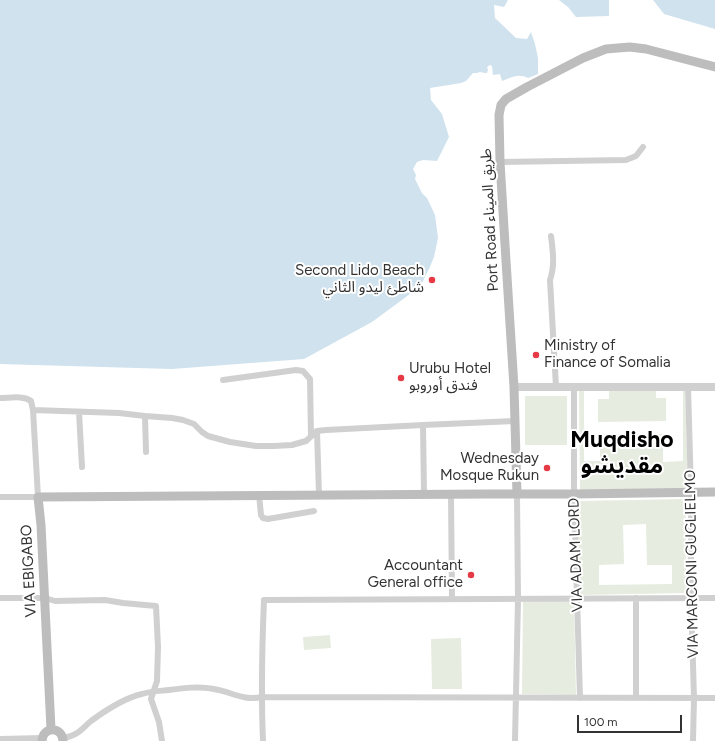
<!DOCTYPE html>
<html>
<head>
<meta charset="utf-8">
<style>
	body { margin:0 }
	#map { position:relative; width:715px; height:741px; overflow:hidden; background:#fff; font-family:Figtree,sans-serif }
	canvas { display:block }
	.scale { position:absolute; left:577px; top:715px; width:105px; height:18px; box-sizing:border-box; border:2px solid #333; border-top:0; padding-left:5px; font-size:12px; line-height:14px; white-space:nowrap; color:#333; -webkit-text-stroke:3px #fff; paint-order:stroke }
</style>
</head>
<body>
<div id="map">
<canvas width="715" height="741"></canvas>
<div class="scale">100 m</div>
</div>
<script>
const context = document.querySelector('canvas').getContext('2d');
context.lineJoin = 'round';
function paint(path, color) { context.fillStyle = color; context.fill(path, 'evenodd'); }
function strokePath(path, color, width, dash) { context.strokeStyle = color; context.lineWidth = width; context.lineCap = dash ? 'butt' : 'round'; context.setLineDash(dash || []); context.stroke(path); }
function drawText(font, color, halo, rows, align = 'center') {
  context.font = font + ' Figtree,"Noto Sans Arabic",sans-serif'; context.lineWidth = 4; context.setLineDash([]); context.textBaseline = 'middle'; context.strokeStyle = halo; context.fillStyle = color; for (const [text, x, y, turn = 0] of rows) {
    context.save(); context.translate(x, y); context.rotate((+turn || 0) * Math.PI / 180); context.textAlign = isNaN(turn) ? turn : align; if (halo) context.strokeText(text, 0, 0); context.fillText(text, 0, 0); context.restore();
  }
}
paint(new Path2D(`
	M 685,385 L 688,489 L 580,490 L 579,386 ZM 584,387 L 609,387 L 609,399 L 598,399 L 598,422 L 666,421 L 666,398 L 656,398 L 656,390 L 683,390 L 683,461 L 663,462 L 663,434 L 600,434 L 600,461 L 584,461 Z
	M 525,396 L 567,396 L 567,445 L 525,445 Z
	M 686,499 L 686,593 L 580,595 L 577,501 ZM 646,524 L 647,565 L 672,565 L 672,584 L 599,585 L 599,565 L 624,564 L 623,525 Z
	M 574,600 L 576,695 L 522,694 L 523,602 Z
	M 330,635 L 331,648 L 304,650 L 303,637 Z
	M 461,638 L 462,689 L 432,689 L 431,639 Z`), '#e6ecdf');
paint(new Path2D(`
	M 0,0 L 508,0 L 504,7 L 494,5 L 495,18 L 516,38 L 527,39 L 531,32 L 535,44 L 538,58 L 538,74 L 528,78 C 519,73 511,77 502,81 L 500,74 L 493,75 L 492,66 L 490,65 L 487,67 L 488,70 L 487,73 L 485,73 L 480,72 L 477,73 L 473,73 L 466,81 L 461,83 L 430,88 L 431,100 L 442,114 L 449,137 L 437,161 L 423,160 L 417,162 L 413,169 L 416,175 L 415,179 L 422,193 L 427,198 L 435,215 L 438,238 L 434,257 L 429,269 L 422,283 L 410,294 L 372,322 L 304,359 L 172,369 L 0,364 Z
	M 559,0 L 609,0 L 609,16 L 576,17 L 568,7 Z
	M 653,0 L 715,0 L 715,29 L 664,14 Z`), '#cfe2ee');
strokePath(new Path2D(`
	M 500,162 L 626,160 L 636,156 L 643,147
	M 551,236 C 553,251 555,266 550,280 L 556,387
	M 223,380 L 296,370 L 303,371 L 310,379 L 311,436
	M 574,387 L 574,494 L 580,698
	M 688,387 L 691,492 L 691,598 L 694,698 L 693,741
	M 0,398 C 10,398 23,395 31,401 L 33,410 L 38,497 L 0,497
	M 33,410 L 119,413 L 145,416 L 172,418 L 183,420 L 194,424 L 202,432 L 208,436 L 230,442 L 256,446 L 274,446 L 292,445 L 306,441 L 317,431 L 326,430 L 423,425 L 515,421
	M 79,412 L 82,467
	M 145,416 L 146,452
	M 423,425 L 424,494
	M 317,431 L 319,495
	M 451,494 L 452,599
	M 259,495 L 261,515 L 263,518 L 268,519 L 314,511
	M 0,598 L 45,598 L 55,601 L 105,600 L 123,603 L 156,606 L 158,647 L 157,681 L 151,699 L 159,722 L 162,741
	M 636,598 L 636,698
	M 63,738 C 68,737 73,736 77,733 C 82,730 86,725 91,721 C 106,710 124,698 142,694 C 151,691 160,691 169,690 C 184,688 199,686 214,689 C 232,692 243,701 262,697 L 715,698
	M 263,741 C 261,694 262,647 264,600 L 715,598
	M 515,741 L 518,599 L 517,494`), '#d0d0d0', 6);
strokePath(new Path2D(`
	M 514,387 L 715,387
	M 0,740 L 42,739`), '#d0d0d0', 8);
strokePath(new Path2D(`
	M 517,494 L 514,387 L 506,261 L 500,162 L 499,115 L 501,105 L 506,99 L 527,87 L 583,58 L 606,49 L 630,47 L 646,49 L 715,67
	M 51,729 L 41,525 L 38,497 L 488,494 L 574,494 L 715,492
	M 42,741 C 43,726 62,726 63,741`), '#bdbdbd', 9);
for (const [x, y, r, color] of [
	[432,280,4,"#e63946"],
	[536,355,4,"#e63946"],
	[401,378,4,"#e63946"],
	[547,468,4,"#e63946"],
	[471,575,4,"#e63946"]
]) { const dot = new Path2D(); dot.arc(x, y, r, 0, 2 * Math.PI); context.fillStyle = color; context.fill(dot); strokePath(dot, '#fff', 1.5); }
drawText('15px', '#333', '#fff', [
	["Port Road طريق الميناء",490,220,-93],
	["VIA ADAM LORD",576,555,-92],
	["VIA MARCONI GUGLIELMO",692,564,-91],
	["VIA EBIGABO",29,571,-93]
]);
drawText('15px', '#333', '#fff', [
	["Second Lido Beach",424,271],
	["شاطئ ليدو الثاني",424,288],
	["Ministry of",544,346,"left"],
	["Finance of Somalia",544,363,"left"],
	["Urubu Hotel",409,369,"left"],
	["فندق أوروبو",409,386,"left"],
	["Wednesday",539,459],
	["Mosque Rukun",539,476],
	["Accountant",463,566],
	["General office",463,583]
], 'right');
drawText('bold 23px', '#000', '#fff', [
	["Muqdisho",622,440],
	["مقديشو",622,466]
]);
</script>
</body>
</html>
